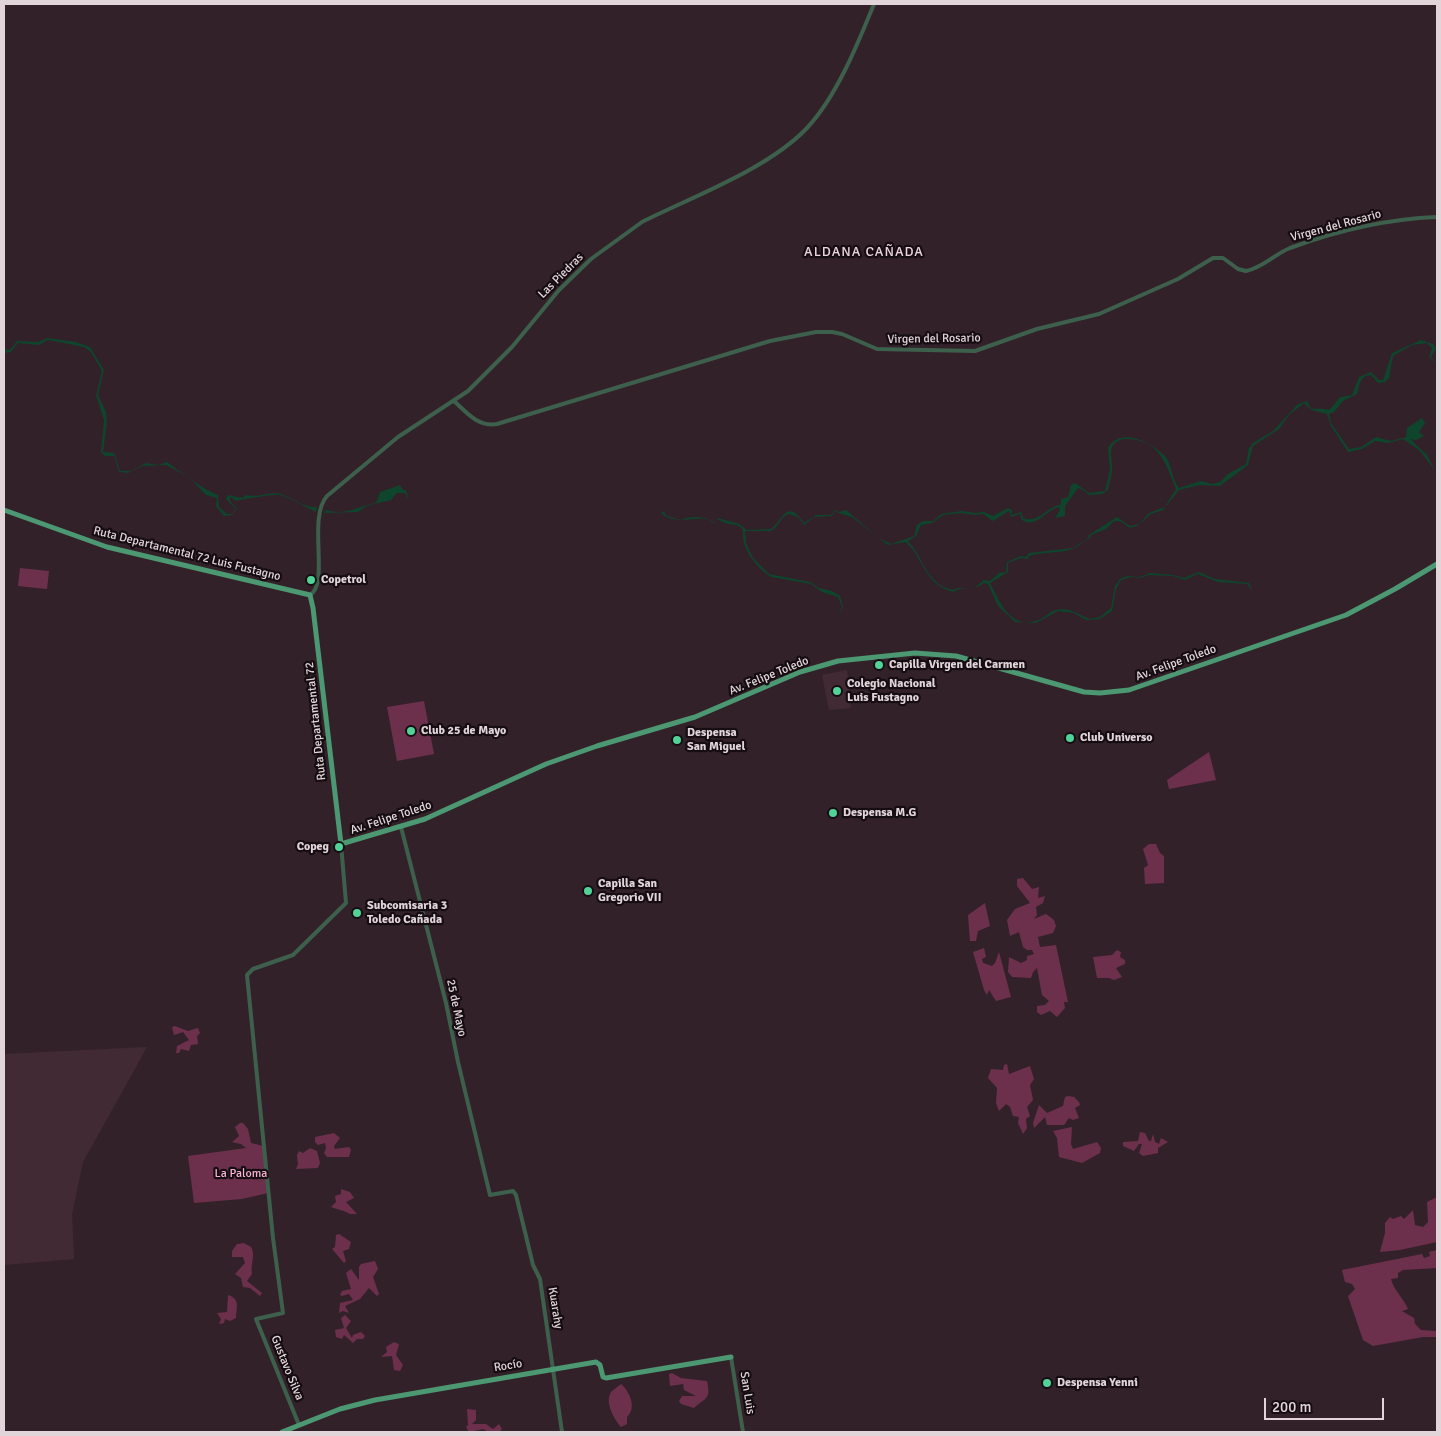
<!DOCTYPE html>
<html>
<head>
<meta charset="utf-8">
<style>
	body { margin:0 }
	#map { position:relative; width:1441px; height:1436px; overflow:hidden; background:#332129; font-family:Signika,sans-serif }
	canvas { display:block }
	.frame { position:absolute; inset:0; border:5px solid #e2d5da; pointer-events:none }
	.scale { position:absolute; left:1264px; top:1398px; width:120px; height:22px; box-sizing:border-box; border:2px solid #e2d5da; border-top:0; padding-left:6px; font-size:15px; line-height:18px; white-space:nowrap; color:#e2d5da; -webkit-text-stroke:4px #150d11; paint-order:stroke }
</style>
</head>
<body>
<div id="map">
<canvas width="1441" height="1436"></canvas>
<div class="frame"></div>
<div class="scale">200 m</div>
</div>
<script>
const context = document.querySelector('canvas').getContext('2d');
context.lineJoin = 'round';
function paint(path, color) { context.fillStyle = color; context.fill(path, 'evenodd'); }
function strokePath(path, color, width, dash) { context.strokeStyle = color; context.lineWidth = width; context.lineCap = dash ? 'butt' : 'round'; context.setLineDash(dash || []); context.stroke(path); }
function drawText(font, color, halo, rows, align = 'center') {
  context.font = font + ' Signika,sans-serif'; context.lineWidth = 4.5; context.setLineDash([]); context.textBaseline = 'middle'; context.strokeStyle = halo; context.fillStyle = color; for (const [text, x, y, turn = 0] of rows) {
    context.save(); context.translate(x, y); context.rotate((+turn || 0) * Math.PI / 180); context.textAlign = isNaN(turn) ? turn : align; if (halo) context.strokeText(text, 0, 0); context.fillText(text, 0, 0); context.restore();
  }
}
paint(new Path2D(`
	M 847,670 L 851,708 L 829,710 L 822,675 Z
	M 147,1047 L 83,1162 L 72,1214 L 74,1259 L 4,1265 L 4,1054 Z`), '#422a34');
paint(new Path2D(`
	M 20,568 L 49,571 L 47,589 L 18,586 Z
	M 424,701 L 434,754 L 397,761 L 387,707 Z
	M 1209,752 L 1216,780 L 1169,789 L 1167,780 Z
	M 1149,844 L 1156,844 L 1160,853 L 1164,856 L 1164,883 L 1145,884 L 1144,868 L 1148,865 L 1143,849 Z
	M 1023,878 L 1032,889 L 1039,887 L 1038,898 L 1045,896 L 1043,903 L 1036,907 L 1037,915 L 1034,919 L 1046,914 L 1054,920 L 1056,926 L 1053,933 L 1038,937 L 1040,947 L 1056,945 L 1068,1002 L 1064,1002 L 1065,1008 L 1057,1017 L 1050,1011 L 1041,1015 L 1037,1012 L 1037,1006 L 1045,1005 L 1049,1001 L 1042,995 L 1037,968 L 1033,972 L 1031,978 L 1012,977 L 1008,972 L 1009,957 L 1021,963 L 1027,960 L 1027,956 L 1034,954 L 1032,950 L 1027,950 L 1023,947 L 1019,932 L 1010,936 L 1007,920 L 1015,909 L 1030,903 L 1017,886 L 1017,879 Z
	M 985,903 L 990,926 L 978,931 L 976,941 L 970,941 L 968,915 Z
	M 984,948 L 986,957 L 982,959 L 983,963 L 992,966 L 995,963 L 999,952 L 1011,997 L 996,1001 L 989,990 L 987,995 L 984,990 L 973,952 Z
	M 1117,950 L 1121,952 L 1120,957 L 1125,960 L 1125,964 L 1116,968 L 1122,977 L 1114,980 L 1109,978 L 1097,978 L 1093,957 L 1112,955 Z
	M 175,1026 L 188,1031 L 198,1028 L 200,1033 L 197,1036 L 198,1044 L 191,1045 L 189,1051 L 181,1049 L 179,1053 L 176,1053 L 177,1046 L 189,1040 L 183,1032 L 174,1035 L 172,1027 Z
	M 1007,1064 L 1009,1074 L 1030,1066 L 1034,1079 L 1030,1085 L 1033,1100 L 1027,1107 L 1030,1116 L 1026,1119 L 1027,1128 L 1023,1134 L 1018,1123 L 1019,1117 L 1013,1116 L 1010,1107 L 1006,1104 L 999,1111 L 996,1103 L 997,1088 L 988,1078 L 991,1069 L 1003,1070 L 1004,1065 Z
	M 1068,1096 L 1074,1097 L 1079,1102 L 1080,1105 L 1075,1108 L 1079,1118 L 1073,1120 L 1069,1118 L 1064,1125 L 1047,1125 L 1045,1117 L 1034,1128 L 1033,1123 L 1039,1105 L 1047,1113 L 1063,1106 L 1065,1097 Z
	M 240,1123 L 243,1123 L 248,1129 L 251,1143 L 263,1146 L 268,1193 L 242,1199 L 194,1203 L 188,1156 L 246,1148 L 241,1144 L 232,1142 L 239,1136 L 235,1127 Z
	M 1072,1127 L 1071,1144 L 1073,1149 L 1097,1142 L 1101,1148 L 1100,1153 L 1082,1163 L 1059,1157 L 1057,1138 L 1053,1131 Z
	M 1140,1132 L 1145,1133 L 1149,1141 L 1151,1141 L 1153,1134 L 1155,1142 L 1159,1144 L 1161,1138 L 1168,1142 L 1158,1148 L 1158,1153 L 1143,1156 L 1139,1153 L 1142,1144 L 1139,1144 L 1134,1151 L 1123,1146 L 1123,1142 L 1138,1141 Z
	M 334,1133 L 340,1138 L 334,1146 L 335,1149 L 349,1147 L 351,1150 L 349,1157 L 327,1157 L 324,1153 L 326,1148 L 325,1143 L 318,1145 L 315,1142 L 315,1137 Z
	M 310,1148 L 317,1151 L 320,1163 L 318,1168 L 296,1169 L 298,1164 L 297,1155 L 299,1151 L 303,1153 Z
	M 341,1189 L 350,1192 L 354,1198 L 346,1202 L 357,1214 L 350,1214 C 344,1210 338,1210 331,1207 L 336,1202 L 335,1196 L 341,1194 Z
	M 1437,1197 L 1437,1242 L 1400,1250 L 1380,1252 L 1385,1233 L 1385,1223 L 1390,1217 L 1393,1219 L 1401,1216 L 1404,1219 L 1413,1210 L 1415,1225 L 1423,1227 L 1428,1222 L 1427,1202 Z
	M 339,1234 L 351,1242 L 349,1249 L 343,1251 L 346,1261 L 344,1263 L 332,1249 L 335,1247 L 336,1235 Z
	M 244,1243 L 251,1247 C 256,1255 250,1264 252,1274 L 247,1281 L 262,1293 L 260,1296 L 250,1288 L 243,1287 L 241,1278 L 235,1274 L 245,1263 L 243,1257 L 232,1257 L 232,1251 L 237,1244 Z
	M 1437,1250 L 1437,1268 L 1403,1270 L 1398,1273 L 1398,1278 L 1391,1279 C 1394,1291 1403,1297 1408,1309 L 1402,1311 L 1414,1318 L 1415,1324 L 1421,1330 L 1436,1331 L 1437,1337 L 1423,1337 L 1373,1346 L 1363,1340 L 1348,1296 L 1355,1289 L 1352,1284 L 1345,1282 L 1342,1270 L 1422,1254 L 1424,1258 L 1430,1256 L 1429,1252 Z
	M 375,1261 L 378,1269 L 373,1277 L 379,1294 L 377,1296 L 369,1288 L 360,1299 L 345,1306 L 349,1313 L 343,1311 L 339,1313 L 340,1303 L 353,1300 L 349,1294 L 342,1296 L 340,1295 L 342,1291 L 351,1289 L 346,1273 L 351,1269 L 359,1280 L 359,1267 L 361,1264 Z
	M 228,1295 C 241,1299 236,1308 236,1318 L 230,1321 L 225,1319 L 224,1323 L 219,1324 L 221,1319 L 217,1313 L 227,1312 Z
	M 345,1315 L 351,1321 L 346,1328 L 352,1338 L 353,1335 L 361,1332 L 365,1336 L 363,1339 L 357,1339 L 353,1343 L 344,1335 L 342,1339 L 336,1337 L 335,1330 L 344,1328 L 341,1318 Z
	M 394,1342 L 399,1344 L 396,1355 L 403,1365 L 400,1371 L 394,1370 L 392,1356 L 381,1357 L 387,1352 L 386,1347 Z
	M 672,1373 L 681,1378 L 707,1381 C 711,1400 706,1397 694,1408 L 681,1404 L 679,1401 L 682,1396 L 696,1396 L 684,1390 L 683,1384 L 670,1386 L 669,1374 Z
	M 621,1384 C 630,1392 637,1408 627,1417 L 627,1424 L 621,1427 C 615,1420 604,1403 611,1392 C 614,1389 619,1386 621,1384 Z
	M 467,1409 L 476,1410 L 476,1420 L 472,1424 L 486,1424 L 493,1429 L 499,1424 L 502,1429 L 499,1432 L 489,1432 L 483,1429 L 469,1432 L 466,1427 L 468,1425 Z`), '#6c304d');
paint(new Path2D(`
	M 47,338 L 76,342 L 90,347 L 104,370 L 98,395 L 106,412 L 107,422 L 103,452 L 114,453 L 120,471 L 131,471 L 146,463 L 158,465 L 167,462 C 179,471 206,491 218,495 L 219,507 L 227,514 L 232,514 L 236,509 L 226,499 L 228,495 L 242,498 L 246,495 C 258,498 272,491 281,494 C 293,498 304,508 317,507 L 316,512 C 308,508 288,497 280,495 C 275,494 242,499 237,501 L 230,497 L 230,501 L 237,509 L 232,515 L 224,516 L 216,506 L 217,498 L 206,495 L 190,478 L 166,465 L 142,466 L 128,473 L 119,472 L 114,456 L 105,456 L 101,452 L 104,420 L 96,395 L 102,371 L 91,352 L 84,347 L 48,340 L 39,345 L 18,343 L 11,352 L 4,353 L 4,349 L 10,350 L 17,341 L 38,342 Z
	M 1421,340 L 1433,344 L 1436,349 L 1431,357 L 1437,364 L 1429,357 L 1432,348 L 1427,343 L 1412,345 L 1393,356 L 1389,378 L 1385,382 L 1378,383 L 1371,375 C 1359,376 1360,385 1357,394 L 1343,401 L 1334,412 L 1329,414 L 1331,423 L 1349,449 L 1361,447 L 1376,437 L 1391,441 L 1406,437 L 1407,428 L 1422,418 L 1425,423 L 1419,432 L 1424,436 L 1416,440 L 1410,439 L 1427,455 L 1435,470 L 1419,450 L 1403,439 L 1388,443 L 1375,441 L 1362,449 L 1348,452 L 1331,426 L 1327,414 L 1311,410 L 1304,403 L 1289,415 L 1279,429 L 1253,446 L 1248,465 L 1220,486 L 1199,485 L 1179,490 L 1163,510 L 1151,514 L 1137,526 L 1130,528 L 1120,521 L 1114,521 L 1106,529 L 1091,535 C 1089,541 1087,538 1083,542 C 1068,556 1048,550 1029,556 L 1028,559 L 1021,558 L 1008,563 L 1008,572 L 990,583 C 1000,601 1009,629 1036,621 C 1044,619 1049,611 1057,610 C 1070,607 1078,615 1090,619 L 1100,617 L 1111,608 L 1115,586 L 1121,578 L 1128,576 L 1140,577 L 1150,573 L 1173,575 L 1184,578 L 1199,572 L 1215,579 L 1249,583 L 1253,592 L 1247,584 L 1218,582 L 1198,574 L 1185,580 L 1173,576 L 1148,575 L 1141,578 L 1131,577 L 1121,580 L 1116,589 L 1112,611 L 1100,619 L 1086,620 L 1074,613 L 1058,611 L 1036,623 L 1015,622 L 998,606 L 988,584 L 984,583 C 973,592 963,585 954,592 C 924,585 925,560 906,542 L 888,545 L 852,517 C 846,515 841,514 834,511 L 832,516 L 814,517 L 804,525 L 798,517 L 789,514 C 779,517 780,526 771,531 L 745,531 L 746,543 L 753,558 L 769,574 L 810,582 L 819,588 L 832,591 L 840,596 L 843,607 L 838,620 L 842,607 L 838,597 L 822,592 L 811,584 L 771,577 C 756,567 741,549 743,530 C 737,522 732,526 725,523 C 722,522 720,520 717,519 L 715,524 C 701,510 680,529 661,513 L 664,511 L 667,516 L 681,520 C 689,515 709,516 715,523 L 718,518 L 739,524 L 747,530 L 771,529 C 783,519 787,498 804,523 L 816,515 L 831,515 L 834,510 L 839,512 L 846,510 L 879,538 L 891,544 L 914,536 L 917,525 L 923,521 L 933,521 L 941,514 L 962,511 L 975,513 L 984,512 L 993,516 L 1008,508 L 1012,510 L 1011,515 L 1021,512 L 1023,518 C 1039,524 1047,506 1061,505 L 1061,499 L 1068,497 L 1071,485 L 1075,483 L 1089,493 L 1105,491 L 1110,470 L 1108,448 C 1121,425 1153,444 1165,456 C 1172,464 1172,481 1179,488 L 1201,481 L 1212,484 L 1220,482 L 1228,474 L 1246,464 L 1249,448 L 1253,443 L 1273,431 L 1298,404 L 1307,401 L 1311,409 C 1334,407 1325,416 1340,397 L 1352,395 L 1359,377 L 1371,372 L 1379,380 L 1383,380 L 1392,353 ZM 1123,439 C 1159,438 1165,462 1176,489 L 1165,507 L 1149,513 L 1139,524 L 1130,526 L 1117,517 L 1089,535 L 1088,538 L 1073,548 L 1029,553 L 1026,557 L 1021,556 L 1007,562 L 1006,572 L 999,573 L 990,581 L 984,580 L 974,588 L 957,588 L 954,590 C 927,586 924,558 908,541 L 916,536 L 921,525 L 932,523 L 943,515 L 962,513 L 974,515 L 983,514 L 993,521 L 1009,511 L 1011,517 L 1020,514 L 1022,520 C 1036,529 1047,509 1059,507 L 1060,510 L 1055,518 L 1065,516 L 1065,506 L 1078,488 L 1083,490 L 1089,495 L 1102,494 L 1108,490 C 1109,483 1112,476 1112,470 C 1113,455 1105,445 1123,439 Z
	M 400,485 L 403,490 L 406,490 L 409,501 L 405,493 L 397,493 L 391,500 L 366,506 L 358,512 L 324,513 L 326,510 C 347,516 358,506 376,503 L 380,492 Z`), '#0f442d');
strokePath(new Path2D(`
	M 454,401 C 467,413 478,427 497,424 L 770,341 L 816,332 L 832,332 L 842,334 L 877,349 L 975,351 L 1037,329 L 1099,314 L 1178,279 L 1213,258 L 1223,258 L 1238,269 L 1246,271 C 1262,268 1275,254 1290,248 C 1336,231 1388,219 1437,217
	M 310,595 C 330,583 307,518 327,496 L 398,437 L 468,391 L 512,347 L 559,290 L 591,259 L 642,222 C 694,196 768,169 807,128 C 837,96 858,43 874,4
	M 401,827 L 446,1003 L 458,1062 L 490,1195 L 513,1191 L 516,1195 L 533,1265 L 540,1279 L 562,1432
	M 731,1357 L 743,1432
	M 299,1425 L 256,1319 L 283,1313 L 273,1238 L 247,975 L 253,969 L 293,955 L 346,903 L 341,844`), '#3d604d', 4);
strokePath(new Path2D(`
	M 4,510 L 107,547 L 310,595 L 313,608 L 341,844 L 425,819 L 546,764 L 597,746 L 695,717 L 800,672 L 838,661 L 915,653 L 956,656 L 1084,692 L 1100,693 L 1129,690 L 1346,615 L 1395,589 L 1437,564
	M 282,1432 L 340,1409 L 375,1400 L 596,1362 L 600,1365 L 603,1377 L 606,1378 L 731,1357`), '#4b9872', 5);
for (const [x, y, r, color] of [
	[311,580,5,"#51d397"],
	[879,665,5,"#51d397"],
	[837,691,5,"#51d397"],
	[411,731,5,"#51d397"],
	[1070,738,5,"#51d397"],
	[677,740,5,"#51d397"],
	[833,813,5,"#51d397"],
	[339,847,5,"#51d397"],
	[588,891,5,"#51d397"],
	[357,913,5,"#51d397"],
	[1047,1383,5,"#51d397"]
]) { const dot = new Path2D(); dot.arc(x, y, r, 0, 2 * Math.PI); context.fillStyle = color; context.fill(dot); strokePath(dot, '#150d11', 2); }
drawText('12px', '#e2d5da', '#150d11', [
	["Virgen del Rosario",1336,226,-15],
	["Las Piedras",561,276,-45],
	["Virgen del Rosario",934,339,-1],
	["Ruta Departamental 72 Luis Fustagno",187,554,14],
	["Av. Felipe Toledo",1176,663,-20],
	["Av. Felipe Toledo",769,676,-22],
	["Ruta Departamental 72",316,721,-96],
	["Av. Felipe Toledo",391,818,-18],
	["25 de Mayo",456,1008,78],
	["Kuarahy",555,1308,81],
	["Rocío",508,1366,-9],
	["Gustavo Silva",287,1368,68],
	["San Luis",747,1393,81]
]);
drawText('bold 12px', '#e2d5da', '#150d11', [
	["Copetrol",321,580],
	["Capilla Virgen del Carmen",889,665],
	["Colegio Nacional",847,684],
	["Luis Fustagno",847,698],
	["Club 25 de Mayo",421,731],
	["Despensa",687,733],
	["San Miguel",687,747],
	["Club Universo",1080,738],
	["Despensa M.G",843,813],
	["Copeg",329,847,"right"],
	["Capilla San",598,884],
	["Gregorio VII",598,898],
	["Subcomisaria 3",367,906],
	["Toledo Cañada",367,920],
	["Despensa Yenni",1057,1383]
], 'left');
drawText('12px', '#f7b4d0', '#150d11', [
	["La Paloma",241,1174]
]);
context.letterSpacing = '1px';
drawText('14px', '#ecd3dd', '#150d11', [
	["ALDANA CAÑADA",864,252]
]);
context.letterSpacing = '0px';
</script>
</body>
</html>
